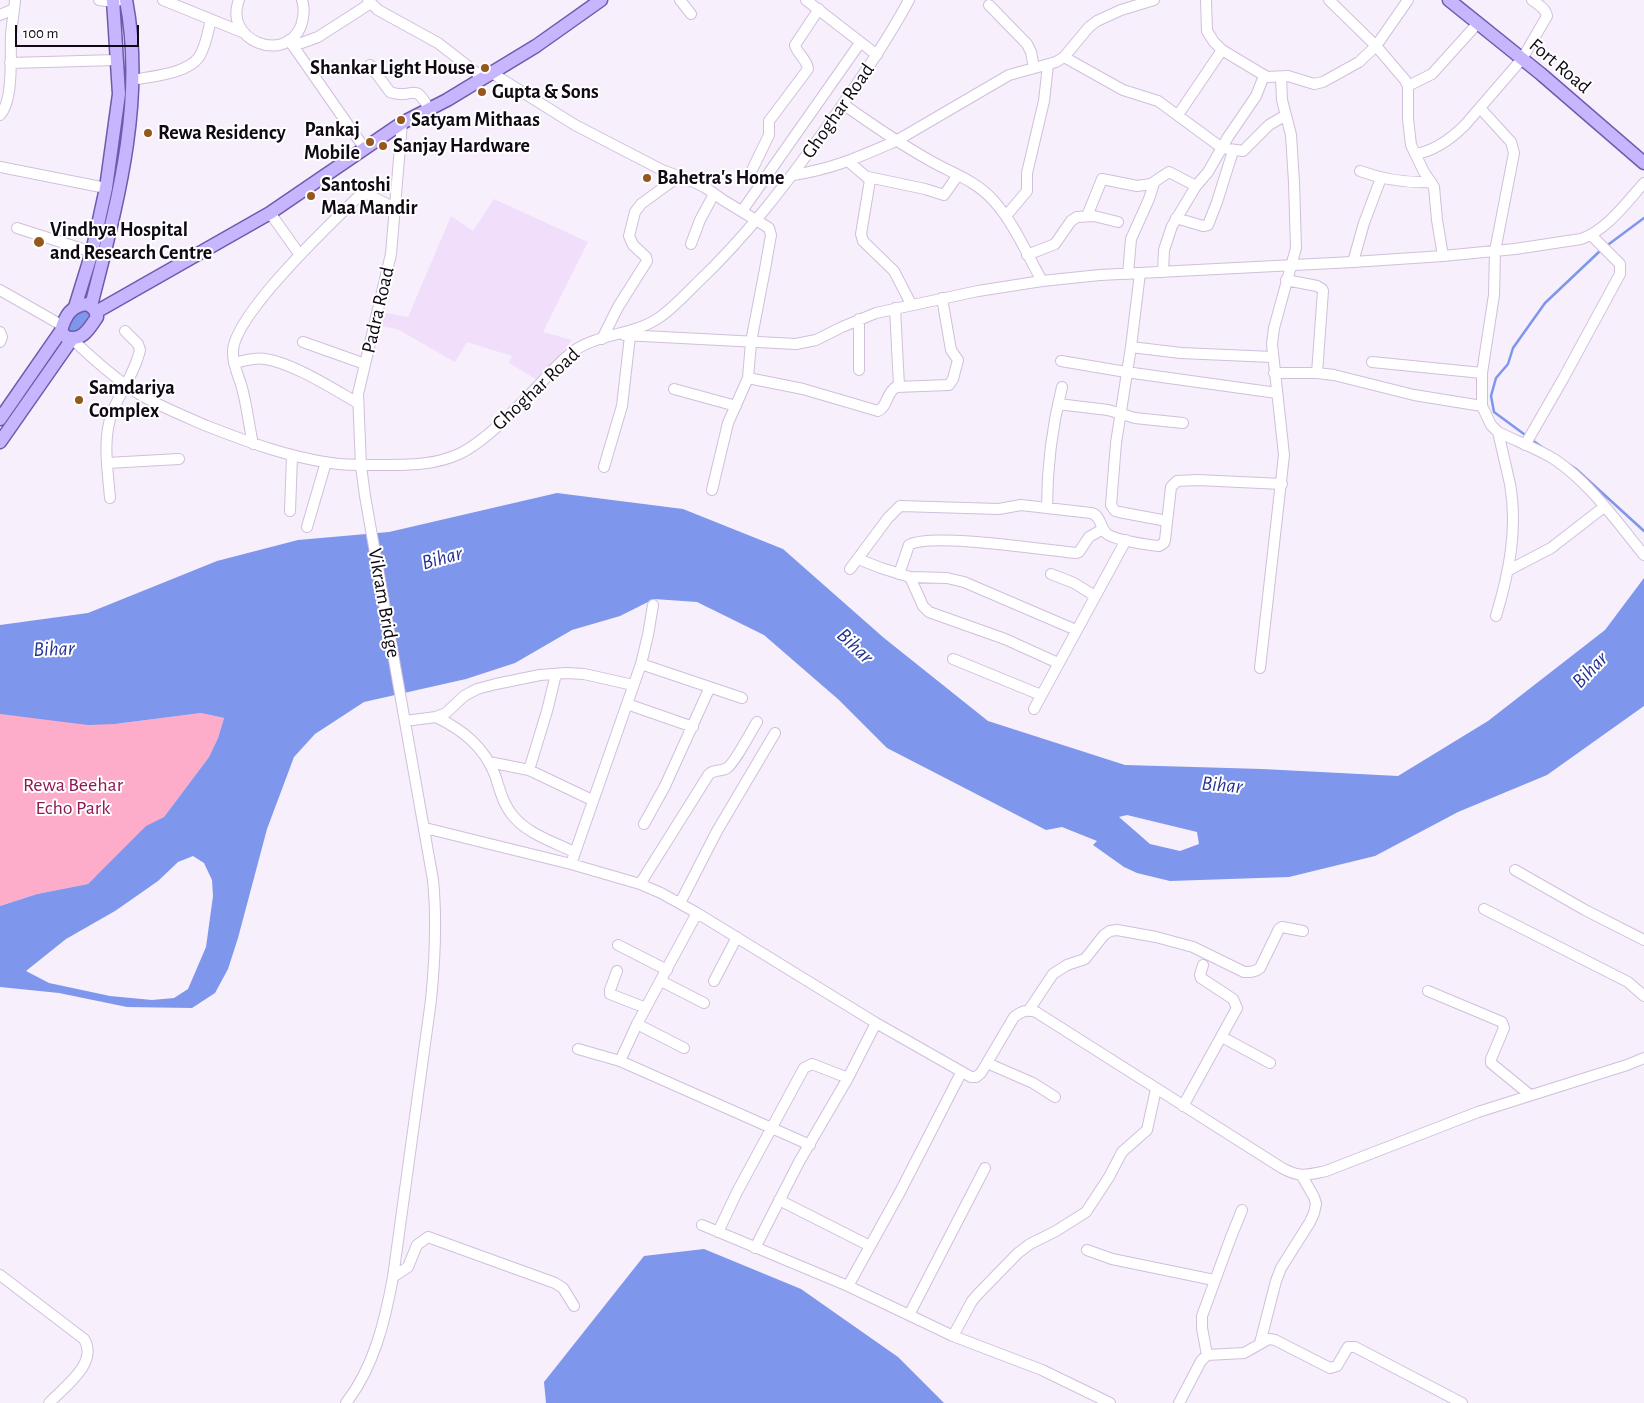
<!DOCTYPE html>
<html>
<head>
<meta charset="utf-8">
<style>
	body { margin:0 }
	#map { position:relative; width:1644px; height:1403px; overflow:hidden; background:#f7effb; font-family:"Alegreya Sans",sans-serif }
	canvas { display:block }
	.scale { position:absolute; left:15px; top:25px; width:124px; height:22px; box-sizing:border-box; border:2px solid #100913; border-top:0; padding-left:6px; font-size:15px; line-height:18px; white-space:nowrap; color:#100913; -webkit-text-stroke:4px #fff; paint-order:stroke }
</style>
</head>
<body>
<div id="map">
<canvas width="1644" height="1403"></canvas>
<div class="scale">100 m</div>
</div>
<script>
const context = document.querySelector('canvas').getContext('2d');
context.lineJoin = 'round';
function paint(path, color) { context.fillStyle = color; context.fill(path, 'evenodd'); }
function strokePath(path, color, width, dash) { context.strokeStyle = color; context.lineWidth = width; context.lineCap = dash ? 'butt' : 'round'; context.setLineDash(dash || []); context.stroke(path); }
function drawText(font, color, halo, rows, align = 'center') {
  context.font = font + ' "Alegreya Sans",sans-serif'; context.lineWidth = 4; context.setLineDash([]); context.textBaseline = 'middle'; context.strokeStyle = halo; context.fillStyle = color; for (const [text, x, y, turn = 0] of rows) {
    context.save(); context.translate(x, y); context.rotate((+turn || 0) * Math.PI / 180); context.textAlign = isNaN(turn) ? turn : align; if (halo) context.strokeText(text, 0, 0); context.fillText(text, 0, 0); context.restore();
  }
}
paint(new Path2D(`
	M 494,199 L 588,242 L 543,332 L 572,340 L 539,381 L 509,363 L 512,356 L 467,342 L 455,362 L 397,329 L 381,326 L 386,313 L 408,317 L 451,216 L 473,231 Z`), '#f1defb');
paint(new Path2D(`
	M 201,713 L 224,718 L 218,738 L 209,757 L 164,817 L 146,827 L 88,884 L 37,894 L 0,906 L 0,714 L 115,724 Z`), '#fdadca');
paint(new Path2D(`
	M 79,305 L 97,317 L 72,339 L 63,322 Z
	M 557,493 L 683,509 L 783,549 L 884,638 L 988,721 L 1125,765 L 1262,769 L 1398,776 L 1488,721 L 1605,630 L 1644,578 L 1644,706 L 1547,775 L 1458,812 L 1375,856 L 1289,877 L 1170,881 L 1137,873 L 1124,867 L 1093,845 L 1097,841 L 1062,827 L 1046,830 L 887,748 L 839,700 L 764,635 L 697,602 L 654,599 L 620,616 L 572,630 L 515,663 L 466,679 L 364,702 L 315,734 L 294,757 L 267,829 L 238,938 L 228,969 L 215,993 L 192,1008 L 127,1007 L 59,993 L 0,987 L 0,906 L 37,894 L 88,884 L 146,826 L 164,817 L 209,757 L 218,738 L 224,718 L 201,713 L 115,724 L 88,725 L 0,714 L 0,625 L 88,613 L 217,561 L 298,540 L 389,532 ZM 1127,815 L 1197,832 L 1199,844 L 1180,851 L 1150,844 L 1119,817 ZM 193,856 L 204,863 L 212,880 L 213,896 L 206,947 L 188,989 L 174,998 L 152,1000 L 110,996 L 49,983 L 26,971 L 66,939 L 115,911 L 138,895 L 158,881 L 178,862 Z
	M 704,1249 L 801,1289 L 898,1357 L 944,1403 L 546,1403 L 544,1382 L 644,1256 Z`), '#7e96ec');
strokePath(new Path2D(`
	M 1605,247 L 1644,218
	M 1528,437 L 1494,412 L 1491,396 L 1496,378 L 1508,364 L 1513,348 L 1545,303 L 1601,250
	M 1532,440 L 1542,447
	M 1570,465 L 1576,469 L 1644,531`), '#7e96ec', 2.5);
const minor = new Path2D(`
	M 99,0 L 114,2 L 120,0
	M 163,0 L 242,32
	M 239,0 C 223,40 285,65 301,26 C 304,17 305,9 302,0
	M 368,0 L 378,10 L 438,43 L 483,78
	M 680,0 L 691,14
	M 806,0 L 877,55
	M 1206,0 L 1207,31 L 1214,42 L 1222,50 L 1267,77 L 1288,76 L 1314,84 L 1323,82 L 1359,62 L 1376,46 L 1408,0
	M 1329,0 L 1376,46 L 1405,80 L 1408,86 L 1408,119 L 1411,145 L 1424,172 L 1434,187 L 1437,220 L 1443,256
	M 989,5 L 1027,44 L 1031,52 L 1034,68
	M 0,15 L 14,9
	M 289,40 L 365,149
	M 293,46 L 318,37 L 371,3
	M 1064,57 L 1123,90 L 1158,101 L 1222,148 L 1243,151 L 1269,125 L 1286,115
	M 10,63 L 117,60
	M 370,65 L 390,92 C 414,101 413,79 429,109
	M 492,73 L 575,125 L 662,170 L 694,182 L 706,188 L 723,200 L 769,228 L 771,235 L 765,269 L 751,342 L 748,378 L 728,423 L 712,490
	M 132,80 C 152,76 187,74 199,57 C 206,46 208,32 211,19
	M 1408,86 L 1432,74 L 1478,23
	M 843,104 C 871,124 899,143 929,160 C 951,173 975,180 993,200 C 1014,223 1027,254 1042,281
	M 1480,108 L 1511,142 L 1514,153 L 1495,251 L 1494,295 L 1482,373 L 1482,406 L 1491,425 L 1498,432 C 1516,441 1536,448 1554,459 C 1590,483 1617,522 1644,555
	M 0,115 C 14,100 10,56 11,35 C 12,23 14,12 15,0
	M 1178,115 L 1222,50
	M 1415,154 C 1435,151 1451,139 1465,125 L 1522,59 L 1547,16 C 1546,9 1538,4 1532,0
	M 849,162 L 870,180 L 861,234 L 863,241 L 894,271 L 911,304
	M 0,167 L 106,188
	M 753,168 L 769,135 L 769,121 L 808,69 C 807,59 797,54 795,45 L 819,9
	M 1360,171 C 1384,180 1406,183 1431,182
	M 793,175 C 833,169 859,157 896,141 L 1009,75 L 1056,62 L 1064,57 L 1089,27 L 1097,21 L 1121,10 L 1154,0
	M 868,177 L 925,189 L 944,195 L 958,175
	M 742,211 L 860,43
	M 270,213 L 300,255
	M 1006,216 L 1027,191 L 1027,173 L 1044,101 L 1048,65
	M 1087,216 L 1102,179 L 1137,186 L 1151,184 L 1169,172 L 1196,186
	M 1176,218 L 1203,226 L 1208,225 L 1217,202 L 1233,151
	M 17,228 L 92,252
	M 691,244 L 700,220 L 714,194
	M 1027,255 L 1055,244 L 1071,221 L 1077,217 L 1094,216 L 1118,222
	M 1353,262 L 1364,223 L 1381,178
	M 1163,272 L 1164,250 L 1172,226 L 1196,186 L 1208,172 L 1228,137 L 1256,96 L 1264,76
	M 1140,273 L 1131,347 L 1116,443 L 1111,505 L 1115,511 L 1119,512 L 1167,521
	M 1128,274 L 1131,239 L 1149,199 L 1154,183
	M 1286,280 L 1317,286 L 1322,289 L 1323,291 L 1317,373
	M 0,290 L 63,326
	M 895,308 L 899,386
	M 859,319 L 859,370
	M 0,332 L 2,337 L 0,342
	M 624,335 L 796,344 L 816,340 L 842,327 L 876,313 L 978,291 L 1042,281 L 1100,275 L 1353,262 L 1443,256 L 1515,249 L 1581,239 C 1607,230 1626,203 1644,183
	M 72,339 C 93,359 115,379 139,394 C 161,407 184,416 207,426 C 248,442 288,457 331,463 C 351,466 371,465 390,465 C 414,465 437,464 459,454 C 485,442 520,405 540,384 C 551,372 562,359 575,350 C 601,333 635,335 660,317 C 673,308 685,295 696,284 C 746,237 787,183 827,127 C 856,85 885,45 909,0
	M 602,339 L 618,307 L 647,261 L 646,257 L 633,245 L 629,236 L 635,212 L 641,204 L 678,177
	M 303,342 L 365,364
	M 1131,347 L 1181,353 L 1272,357
	M 1061,361 L 1126,372 L 1277,393
	M 1372,362 L 1482,373
	M 234,363 C 244,361 255,357 265,359 C 293,363 333,389 358,403
	M 1274,373 L 1317,373 L 1334,375 L 1414,395 L 1482,406
	M 748,378 L 803,389 L 878,411 C 888,406 886,393 896,387 L 949,385 L 953,379 L 958,360 L 951,350 L 942,298
	M 674,389 L 736,406
	M 1058,404 L 1108,410 L 1135,418 L 1183,423
	M 253,444 C 249,426 247,406 242,388 C 239,376 232,364 233,351 C 234,315 330,224 358,197 L 367,194 L 395,208
	M 1525,445 L 1563,379 L 1620,274 L 1620,264 L 1591,235
	M 107,463 L 179,459
	M 604,467 L 622,406 L 630,336
	M 110,498 C 108,471 102,440 112,413 C 120,392 135,373 140,350 L 138,344 L 125,331
	M 1047,508 C 1047,466 1052,427 1062,387
	M 290,511 L 292,456
	M 307,527 L 326,462
	M 858,559 L 881,568 L 910,577 L 947,578 L 964,582 L 1076,630
	M 850,569 L 888,518 L 900,506 L 999,509 L 1021,505 L 1091,513 C 1101,515 1100,528 1107,534 C 1115,540 1148,545 1159,546 L 1164,543 L 1165,540 L 1171,487 L 1177,481 L 1197,480 L 1282,484
	M 1509,570 L 1551,548 L 1604,507
	M 899,574 L 909,545 C 930,532 1045,550 1076,553 L 1079,552 L 1089,537 L 1103,529
	M 1051,574 L 1074,583 L 1095,596
	M 910,577 L 923,606 L 929,612 L 1005,639 L 1058,663
	M 1496,616 C 1509,573 1518,529 1510,484 C 1506,466 1502,449 1498,432
	M 953,659 L 1041,695
	M 641,664 L 742,698
	M 1260,668 L 1284,455 L 1272,344 L 1274,328 L 1296,248 L 1294,182 L 1291,135 L 1282,100 L 1281,77
	M 627,704 L 693,727
	M 1034,709 L 1126,540
	M 436,717 C 463,730 484,747 495,775 C 500,790 503,805 514,817 C 528,834 554,842 574,852
	M 405,721 L 436,717 L 446,713 L 464,696 L 477,689 L 496,684 L 540,675 L 566,673 L 584,674 L 633,685
	M 489,762 L 529,770 L 592,800
	M 529,770 L 547,711 L 556,674
	M 644,824 L 665,786 L 710,687
	M 425,828 L 571,864 L 640,884 L 661,893 L 697,913 L 876,1023 L 971,1077 L 976,1077 L 981,1073 L 1014,1017 C 1022,1011 1027,1009 1036,1012 L 1282,1168 C 1300,1178 1307,1175 1326,1171 L 1478,1112 L 1627,1065 L 1644,1058
	M 571,864 L 641,664 L 648,635 L 653,605
	M 1515,870 L 1585,910 L 1644,940
	M 640,884 L 709,774 C 715,769 721,772 727,768 C 735,763 751,731 757,722
	M 680,903 L 717,831 L 775,733
	M 1484,909 L 1628,982 L 1644,996
	M 618,945 L 667,970
	M 617,971 L 610,990 L 610,994 L 646,1008
	M 661,981 L 704,1003
	M 714,981 L 737,937
	M 1428,991 L 1502,1022 L 1504,1028 L 1491,1059 L 1491,1063 L 1530,1095
	M 1029,1010 L 1053,974 L 1067,965 L 1085,959 L 1104,935 L 1110,931 L 1117,930 L 1156,937 L 1193,947 L 1244,972 C 1251,972 1255,972 1260,968 L 1279,929 L 1282,927 L 1303,931
	M 637,1024 L 684,1048
	M 1222,1037 L 1270,1063
	M 578,1049 L 620,1061 L 810,1145
	M 620,1061 L 637,1024 L 697,913
	M 987,1063 L 1033,1083 L 1055,1097
	M 1183,1106 L 1237,1008 L 1233,999 L 1201,978 L 1200,975 L 1203,965
	M 779,1200 L 870,1246
	M 702,1225 L 848,1286 L 953,1336 L 1042,1370 L 1110,1403
	M 718,1232 L 737,1192 L 804,1068 L 812,1064 L 848,1078
	M 755,1248 L 799,1162 L 848,1078 L 876,1023
	M 1087,1250 L 1112,1259 L 1214,1280
	M 0,1275 L 84,1339 C 99,1363 64,1387 49,1403
	M 393,1277 L 408,1267 L 417,1245 L 428,1237 L 555,1283 L 563,1288 L 574,1306
	M 848,1286 L 900,1192 L 961,1073
	M 909,1315 L 985,1168
	M 953,1336 L 972,1301 L 978,1294 L 1018,1253 L 1030,1244 L 1056,1231 L 1086,1212 L 1109,1177 L 1122,1152 L 1147,1130 L 1156,1089
	M 1260,1343 L 1276,1281 L 1281,1268 L 1310,1222 L 1314,1213 L 1316,1204 L 1314,1197 L 1302,1176
	M 1207,1355 L 1202,1328 L 1202,1316 L 1231,1237 L 1242,1210
	M 346,1403 C 374,1367 385,1321 393,1277 L 431,1000 C 435,960 437,920 433,880 L 365,496 L 361,466 L 358,394 L 391,254 L 402,123
	M 1179,1403 L 1201,1361 L 1207,1355 L 1244,1353 L 1269,1339 L 1275,1340 L 1330,1368 L 1337,1366 L 1348,1347 L 1355,1347 L 1462,1403`);
const major = new Path2D(`
	M 1449,0 L 1541,74 L 1644,163
	M 88,304 L 95,310 L 97,317 C 89,329 82,342 66,337 L 61,331 C 65,316 71,305 88,304 Z
	M 91,306 C 116,207 146,103 126,0
	M 75,307 L 92,252 L 106,188 L 119,94 L 113,0
	M 96,312 L 270,213 L 402,123 L 447,100 L 536,46 L 601,0
	M 0,419 L 61,331
	M 0,442 L 72,339`);
strokePath(minor, '#d1bfdc', 12);
strokePath(major, '#6f5aac', 15);
strokePath(minor, '#fff', 10);
strokePath(major, '#c7b6fe', 12);
for (const [x, y, r, color] of [
	[485,68,5,"#95571c"],
	[482,92,5,"#95571c"],
	[401,120,5,"#95571c"],
	[148,133,5,"#95571c"],
	[370,142,5,"#95571c"],
	[383,146,5,"#95571c"],
	[647,178,5,"#95571c"],
	[311,196,5,"#95571c"],
	[39,242,6,"#95571c"],
	[79,400,5,"#95571c"]
]) { const dot = new Path2D(); dot.arc(x, y, r, 0, 2 * Math.PI); context.fillStyle = color; context.fill(dot); strokePath(dot, '#fff', 2); }
drawText('20px', '#100913', '#fff', [
	["Fort Road",1560,66,40],
	["Ghoghar Road",838,111,-55],
	["Padra Road",378,310,-77],
	["Ghoghar Road",536,389,-43],
	["Vikram Bridge",384,603,80]
]);
drawText('bold 20px', '#100913', '#fff', [
	["Shankar Light House",475,68,"right"],
	["Gupta & Sons",492,92],
	["Satyam Mithaas",411,120],
	["Pankaj",360,130,"right"],
	["Mobile",360,153,"right"],
	["Rewa Residency",158,133],
	["Sanjay Hardware",393,146],
	["Bahetra's Home",657,178],
	["Santoshi",321,185],
	["Maa Mandir",321,208],
	["Vindhya Hospital",50,230],
	["and Research Centre",50,253],
	["Samdariya",89,388],
	["Complex",89,411]
], 'left');
drawText('20px', '#8e1854', '#fff', [
	["Rewa Beehar",73,785],
	["Echo Park",73,808]
]);
drawText('italic 21px', '#273395', '#fff', [
	["Bihar",442,558,-15],
	["Bihar",855,646,43],
	["Bihar",54,649,-2],
	["Bihar",1590,670,-46],
	["Bihar",1222,785,5]
]);
</script>
</body>
</html>
